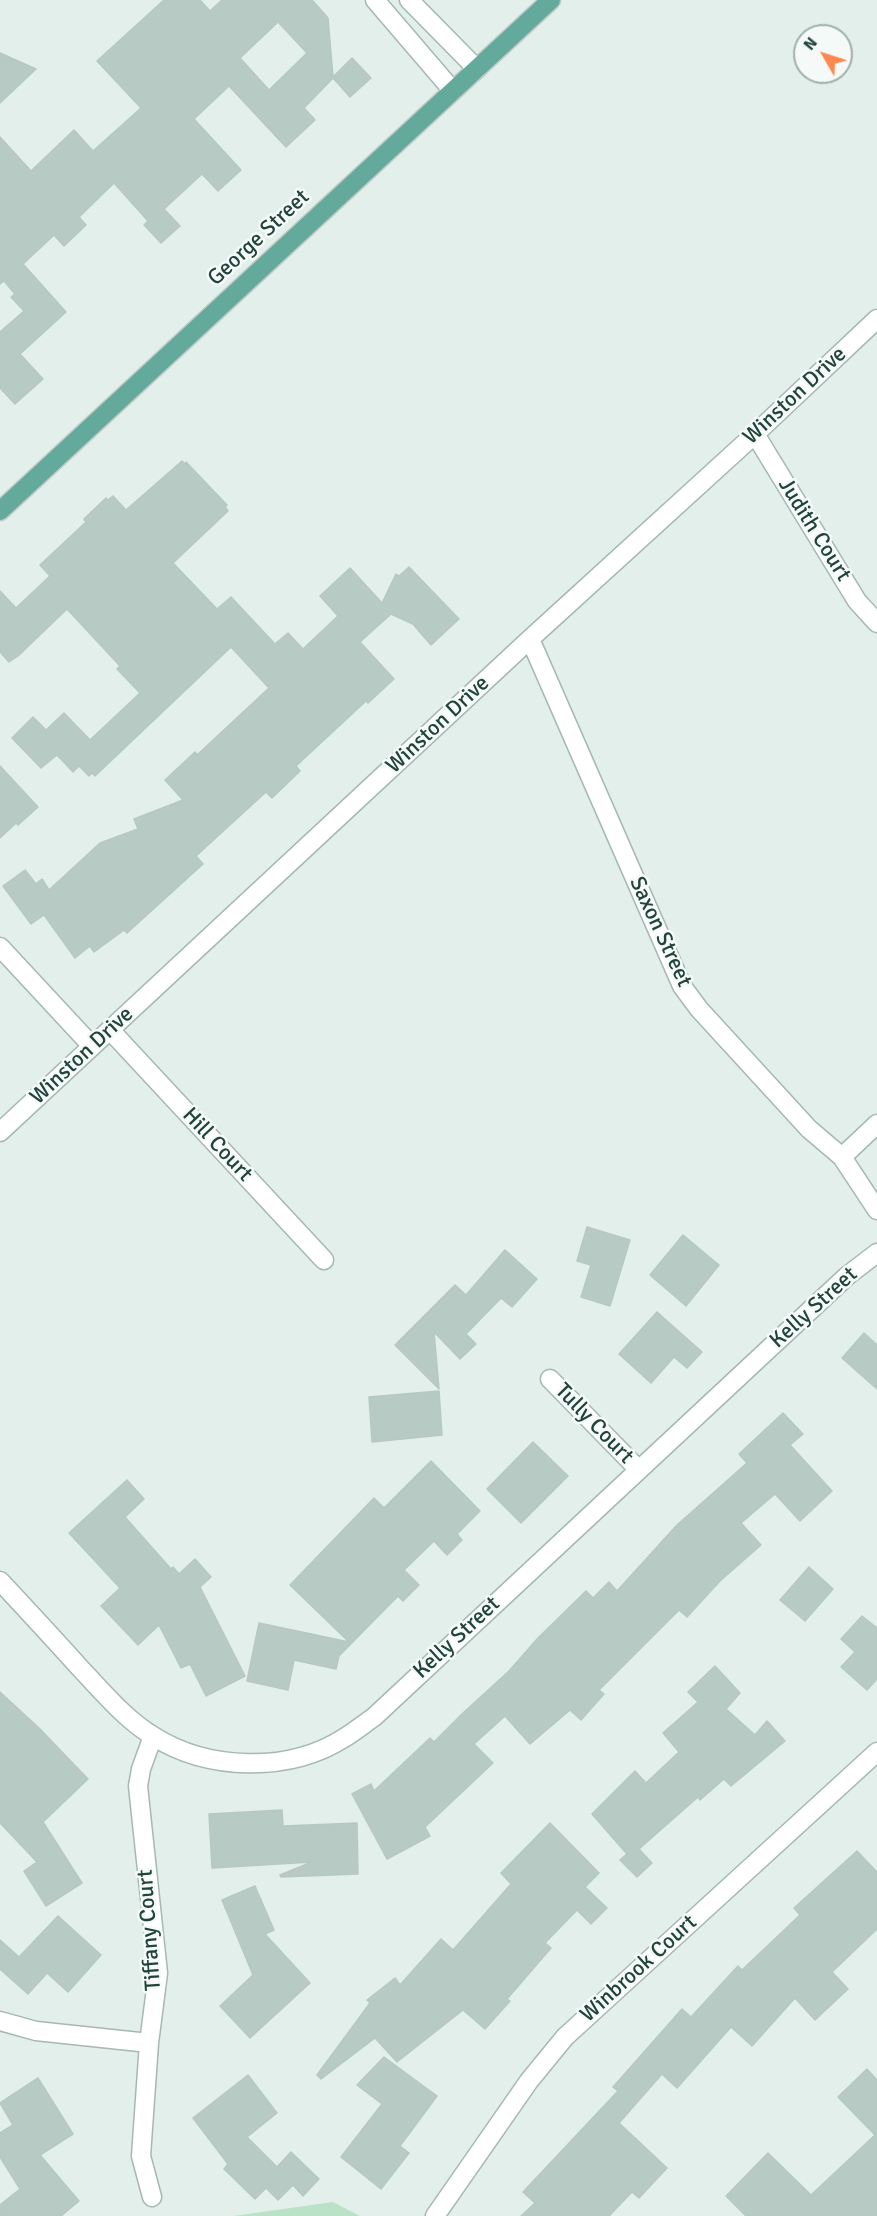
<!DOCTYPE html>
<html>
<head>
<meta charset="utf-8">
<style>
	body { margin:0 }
	#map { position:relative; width:877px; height:2216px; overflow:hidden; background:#e3efea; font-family:Signika,sans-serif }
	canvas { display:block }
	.north { position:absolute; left:793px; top:24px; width:60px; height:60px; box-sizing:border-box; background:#f5faf8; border:2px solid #a0b1ad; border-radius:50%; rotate:309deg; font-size:16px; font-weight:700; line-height:24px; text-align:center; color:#20433c }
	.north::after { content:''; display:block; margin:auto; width:21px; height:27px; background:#ff8751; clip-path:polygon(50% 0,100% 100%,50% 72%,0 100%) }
</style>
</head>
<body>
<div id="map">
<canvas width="877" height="2216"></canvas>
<div class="north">N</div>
</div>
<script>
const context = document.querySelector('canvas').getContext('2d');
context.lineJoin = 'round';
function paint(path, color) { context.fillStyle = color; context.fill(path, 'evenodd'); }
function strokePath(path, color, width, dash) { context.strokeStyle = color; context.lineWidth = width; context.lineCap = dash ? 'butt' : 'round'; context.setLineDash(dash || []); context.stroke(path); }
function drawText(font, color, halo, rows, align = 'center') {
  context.font = font + ' Signika,sans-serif'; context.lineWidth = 5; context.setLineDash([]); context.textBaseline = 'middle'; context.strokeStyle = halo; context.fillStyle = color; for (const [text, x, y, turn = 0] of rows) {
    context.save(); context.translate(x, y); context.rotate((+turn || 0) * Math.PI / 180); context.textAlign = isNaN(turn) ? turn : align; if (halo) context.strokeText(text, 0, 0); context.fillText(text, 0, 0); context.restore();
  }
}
paint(new Path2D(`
	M 333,2202 L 360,2216 L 234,2216 Z`), '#bae2c7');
const building = new Path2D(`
	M 164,0 L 200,0 L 210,11 L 222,0 L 312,0 L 328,18 L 333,77 L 352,58 L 371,78 L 350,97 L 333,78 L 304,108 L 315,120 L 286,147 L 229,86 L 194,119 L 241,170 L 218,191 L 202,174 L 164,209 L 180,226 L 161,243 L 144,225 L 148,221 L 114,183 L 79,217 L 86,225 L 64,246 L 54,235 L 23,264 L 66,312 L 20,354 L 43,379 L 15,404 L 0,388 L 0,332 L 24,311 L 11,297 L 15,294 L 4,281 L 0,284 L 0,137 L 31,171 L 74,130 L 93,151 L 141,108 L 97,61 ZM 278,22 L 307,53 L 269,90 L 240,58 Z
	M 0,53 L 36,69 L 0,103 Z
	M 182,461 L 185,464 L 186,462 L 227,505 L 225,507 L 228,511 L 173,563 L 217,609 L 231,597 L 275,644 L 288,633 L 303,649 L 338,616 L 320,596 L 350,568 L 382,603 L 396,574 L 399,576 L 409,567 L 459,619 L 431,645 L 413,624 L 391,614 L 360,642 L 394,679 L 368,703 L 366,701 L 296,766 L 300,771 L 272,798 L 266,792 L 196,856 L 203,864 L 127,933 L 124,930 L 94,952 L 90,946 L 75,958 L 44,915 L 31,924 L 3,886 L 25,870 L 36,884 L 42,879 L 49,890 L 100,843 L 138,829 L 134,819 L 183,800 L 165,780 L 195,752 L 197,755 L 269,688 L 231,647 L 95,776 L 92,773 L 89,776 L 79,766 L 73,772 L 57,755 L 41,768 L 12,738 L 33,717 L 46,730 L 64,713 L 90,740 L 140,693 L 117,669 L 120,666 L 67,609 L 18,656 L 9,662 L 0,652 L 0,591 L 16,608 L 50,576 L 40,565 L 86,522 L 84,519 L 106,498 L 108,500 L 113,496 L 126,510 Z
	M 0,766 L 38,807 L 18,825 L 16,823 L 0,838 Z
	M 587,1227 L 630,1240 L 610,1306 L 581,1297 L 591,1265 L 577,1261 Z
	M 683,1235 L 719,1265 L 686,1306 L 650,1275 Z
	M 505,1250 L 537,1279 L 512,1307 L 501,1298 L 466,1334 L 476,1344 L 460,1359 L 434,1332 L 439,1389 L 395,1345 L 455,1285 L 466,1295 Z
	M 657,1312 L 702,1352 L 687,1368 L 674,1357 L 651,1383 L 619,1354 Z
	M 864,1333 L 877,1345 L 877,1389 L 842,1358 Z
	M 439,1391 L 442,1435 L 372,1442 L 369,1397 Z
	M 783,1413 L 803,1434 L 790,1445 L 832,1491 L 800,1521 L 775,1494 L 741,1523 L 761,1545 L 720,1581 L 687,1617 L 679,1610 L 599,1690 L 604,1694 L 581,1720 L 570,1710 L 530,1744 L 505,1716 L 474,1744 L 493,1763 L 425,1827 L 430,1836 L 387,1859 L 352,1794 L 371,1784 L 374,1791 L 430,1738 L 434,1742 L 463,1713 L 509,1671 L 538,1638 L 586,1591 L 593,1598 L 609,1582 L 617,1591 L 677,1525 L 747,1463 L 739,1454 Z
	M 533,1442 L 568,1476 L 521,1523 L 487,1489 Z
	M 431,1461 L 480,1511 L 457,1534 L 462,1540 L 447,1555 L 434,1541 L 404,1570 L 419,1585 L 403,1601 L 398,1596 L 339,1656 L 336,1669 L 294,1660 L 288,1690 L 247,1681 L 259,1623 L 349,1642 L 290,1585 L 374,1498 L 384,1508 Z
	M 127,1480 L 144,1499 L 125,1517 L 171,1569 L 173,1567 L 179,1574 L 195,1559 L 211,1577 L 200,1587 L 245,1676 L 206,1696 L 190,1664 L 181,1668 L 159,1625 L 138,1645 L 101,1606 L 120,1588 L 69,1533 Z
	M 809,1567 L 833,1589 L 805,1621 L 780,1600 Z
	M 862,1616 L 877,1628 L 877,1679 L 867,1690 L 841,1667 L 855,1652 L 841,1639 Z
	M 715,1666 L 740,1693 L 726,1709 L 755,1735 L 767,1721 L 785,1741 L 731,1786 L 724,1779 L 700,1800 L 698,1797 L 639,1849 L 652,1863 L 637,1877 L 620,1860 L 627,1854 L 592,1814 L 635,1771 L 646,1783 L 679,1752 L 663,1733 L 698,1702 L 688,1692 Z
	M 0,1692 L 39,1728 L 88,1779 L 43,1822 L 82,1883 L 46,1906 L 24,1871 L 37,1862 L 0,1823 Z
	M 282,1810 L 283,1826 L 357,1823 L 358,1874 L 281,1877 L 280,1875 L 312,1862 L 212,1868 L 209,1814 Z
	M 550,1823 L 599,1873 L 585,1887 L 607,1908 L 591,1924 L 577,1910 L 545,1943 L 551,1948 L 507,1999 L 510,2001 L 485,2029 L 463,2010 L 397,2062 L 375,2038 L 321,2079 L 317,2075 L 370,2003 L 367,2000 L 395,1978 L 400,1985 L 441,1939 L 453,1950 L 511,1884 L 501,1873 Z
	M 857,1851 L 877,1872 L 877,1929 L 832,1972 L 848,1989 L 815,2020 L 795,1998 L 752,2046 L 731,2027 L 677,2088 L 662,2074 L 619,2123 L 667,2168 L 639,2198 L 632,2192 L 609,2216 L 521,2216 L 535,2203 L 523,2192 L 618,2091 L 613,2087 L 682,2009 L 691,2017 L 738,1966 L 742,1970 L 800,1915 L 794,1908 Z
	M 255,1886 L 274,1930 L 265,1934 L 310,1983 L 250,2038 L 220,2006 L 253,1975 L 222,1900 Z
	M 58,1916 L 101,1955 L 68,1992 L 47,1973 L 28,1994 L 0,1969 L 0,1940 L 19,1957 Z
	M 384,2057 L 437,2096 L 400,2146 L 409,2153 L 381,2189 L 341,2157 L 382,2104 L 357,2085 Z
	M 867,2069 L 877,2080 L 877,2216 L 746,2216 L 726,2196 L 768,2153 L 811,2195 L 875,2135 L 838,2097 Z
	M 248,2075 L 277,2113 L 247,2137 L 277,2167 L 291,2152 L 319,2179 L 303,2196 L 293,2185 L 278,2200 L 266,2188 L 255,2199 L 224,2169 L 228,2164 L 193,2118 Z
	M 38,2078 L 73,2134 L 40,2155 L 79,2201 L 61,2216 L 0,2216 L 0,2205 L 20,2189 L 0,2157 L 0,2133 L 13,2125 L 0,2103 Z`);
paint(building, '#b8cac4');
strokePath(building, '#b5c9c2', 1.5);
const minor = new Path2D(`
	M 375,0 L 453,91
	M 409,0 L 477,69
	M 755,434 L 857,601 L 877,623
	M 530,639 L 682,986 L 699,1009 L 809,1129 L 842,1157 L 877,1210
	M 0,947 L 92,1046
	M 110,1030 L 324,1260
	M 0,1132 L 530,639 L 755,434 L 877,319
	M 842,1157 L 877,1124
	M 550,1379 L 638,1469
	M 0,1581 C 27,1610 54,1639 80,1668 C 103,1692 125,1719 153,1736 C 208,1771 289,1773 344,1738 C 354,1732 364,1724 374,1717 L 847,1276 L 877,1253
	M 0,2021 L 36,2031 L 149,2043
	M 152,2197 L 141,2156 L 149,2043 L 158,1973 L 138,1786 L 141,1769 L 153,1736
	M 435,2216 L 529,2081 L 565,2037 L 877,1752`);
const major = new Path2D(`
	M 0,511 L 551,0`);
strokePath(minor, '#a5b8b2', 21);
strokePath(major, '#c1cac8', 21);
strokePath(minor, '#fff', 18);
strokePath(major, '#63a99c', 18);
drawText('22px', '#20433c', '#f5faf8', [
	["George Street",259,238,-43],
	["Winston Drive",795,396,-43],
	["Judith Court",814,530,58],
	["Winston Drive",438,725,-43],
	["Saxon Street",660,932,65],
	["Winston Drive",82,1056,-43],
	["Hill Court",217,1145,47],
	["Kelly Street",814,1308,-42],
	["Tully Court",594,1424,46],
	["Kelly Street",457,1638,-43],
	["Tiffany Court",150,1930,-94],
	["Winbrook Court",639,1969,-42]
]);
</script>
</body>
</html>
